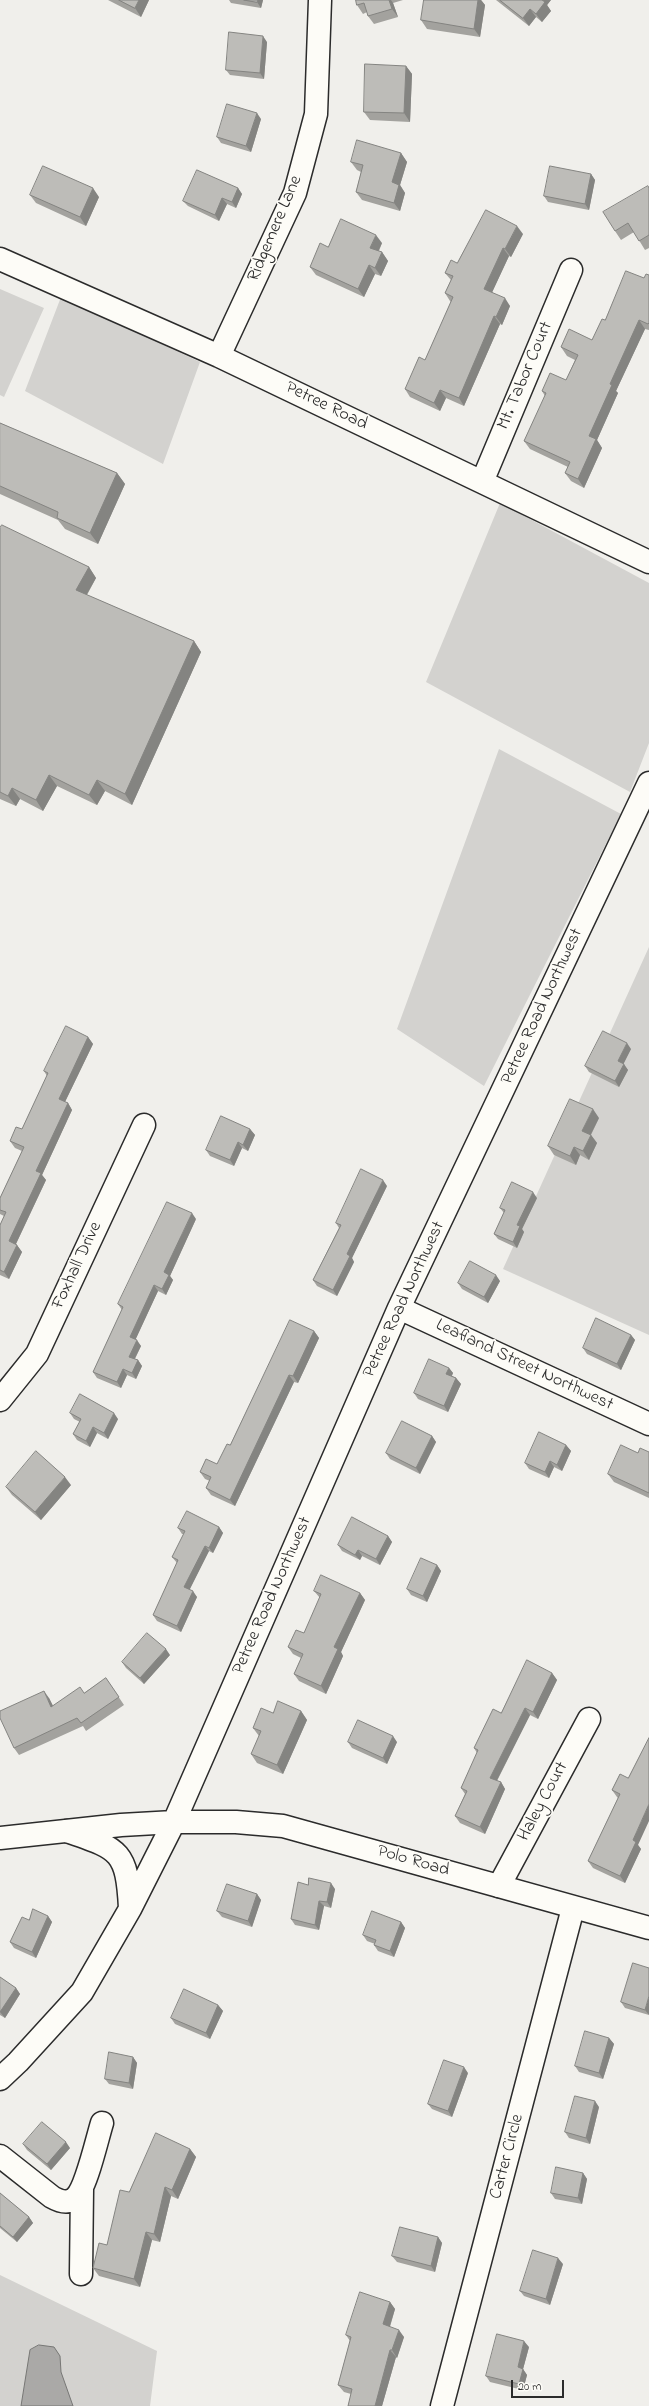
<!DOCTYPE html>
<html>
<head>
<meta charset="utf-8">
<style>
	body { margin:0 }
	#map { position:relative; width:649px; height:2406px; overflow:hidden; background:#f0efeb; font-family:"Indie Flower",sans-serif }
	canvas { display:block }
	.scale { position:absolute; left:511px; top:2380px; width:53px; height:18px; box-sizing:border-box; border:2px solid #2b2b2b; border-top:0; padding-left:5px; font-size:12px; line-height:14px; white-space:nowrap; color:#2b2b2b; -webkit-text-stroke:3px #fdfcf7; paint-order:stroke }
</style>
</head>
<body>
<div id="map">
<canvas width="649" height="2406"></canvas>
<div class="scale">20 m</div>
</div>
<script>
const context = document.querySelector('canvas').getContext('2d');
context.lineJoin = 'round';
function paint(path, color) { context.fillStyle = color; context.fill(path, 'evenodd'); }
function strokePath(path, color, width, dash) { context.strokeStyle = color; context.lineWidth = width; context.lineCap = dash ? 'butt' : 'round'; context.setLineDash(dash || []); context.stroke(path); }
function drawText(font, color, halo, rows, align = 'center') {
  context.font = font + ' "Indie Flower",sans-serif'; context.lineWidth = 3.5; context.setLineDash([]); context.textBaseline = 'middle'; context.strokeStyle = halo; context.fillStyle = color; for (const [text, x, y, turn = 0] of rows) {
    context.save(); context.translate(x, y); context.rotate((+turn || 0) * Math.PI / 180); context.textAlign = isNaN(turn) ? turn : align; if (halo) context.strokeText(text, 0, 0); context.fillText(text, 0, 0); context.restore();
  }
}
paint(new Path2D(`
	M 0,289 L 44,308 L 4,397 L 0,395 Z
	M 61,297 L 200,362 L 163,464 L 25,391 Z
	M 500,503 L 649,583 L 649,743 L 630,792 L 426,682 Z
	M 499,749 L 621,814 L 484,1086 L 397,1029 Z
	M 649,947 L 649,1335 L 503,1269 Z
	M 0,2275 L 157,2351 L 150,2406 L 0,2406 Z`), '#d3d2cf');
const water = new Path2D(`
	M 39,2345 L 54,2347 L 60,2356 L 61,2372 L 73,2406 L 21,2406 L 30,2350 Z`);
paint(water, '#aaa9a7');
strokePath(water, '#777775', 1);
const minor = new Path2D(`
	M 0,259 L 219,356 L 649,562
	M 219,356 L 295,193 L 316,114 L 320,0
	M 482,482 L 571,270
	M 399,1308 L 649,1424
	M 0,1400 L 37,1354 L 144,1125
	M 0,1838 L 121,1825 L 174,1822 L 399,1308 L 649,783
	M 499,1886 L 589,1719
	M 0,2156 L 52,2197 C 59,2201 68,2204 75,2198 C 86,2189 97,2139 102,2123
	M 81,2274 L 82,2189
	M 442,2406 L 573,1908`);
const major = new Path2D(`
	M 67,1831 C 119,1849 127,1850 130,1908
	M 0,2079 L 18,2062 L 82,1992 L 130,1909 L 174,1822 L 236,1822 L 283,1826 L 649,1928`);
strokePath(minor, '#2b2b2b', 25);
strokePath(major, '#2b2b2b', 25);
strokePath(minor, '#fdfcf7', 22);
strokePath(major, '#fdfcf7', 22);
paint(new Path2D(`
	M 108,0 L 149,0 L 141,17 Z
	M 229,0 L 263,0 L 261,8 L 231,3 Z
	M 356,0 L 403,0 L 393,3 L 398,17 L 374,24 L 368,16 L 367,12 L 363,14 L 357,5 Z
	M 424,0 L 481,0 L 485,5 L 480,37 L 427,29 L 421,20 Z
	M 496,0 L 551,0 L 547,5 L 551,11 L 542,22 L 536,17 L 529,26 Z
	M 267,42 L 264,79 L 230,75 L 226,70 Z
	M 406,66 L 412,74 L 410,122 L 370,120 L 364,112 Z
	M 261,119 L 251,152 L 221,143 L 217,137 Z
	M 401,153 L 407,162 L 400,185 L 405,193 L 400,211 L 362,200 L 356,192 L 361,172 L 357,170 L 351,162 Z
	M 591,174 L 595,180 L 589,210 L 548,202 L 544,196 Z
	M 649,187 L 649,248 L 645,250 L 634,232 L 621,240 L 615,231 Z
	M 238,188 L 242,194 L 236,208 L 227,204 L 219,221 L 188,206 L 183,201 Z
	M 30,195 L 99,197 L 86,226 L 36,203 Z
	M 523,234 L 511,257 L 509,256 L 492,292 L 510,306 L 502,325 L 500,324 L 464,406 L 446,398 L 440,411 L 410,397 L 405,389 L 425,360 L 451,302 L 450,301 L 445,293 L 451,280 L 445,273 L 457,263 Z
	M 382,243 L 379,251 L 382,252 L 388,261 L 381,276 L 375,274 L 364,297 L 316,275 L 310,267 L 328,247 Z
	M 649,275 L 649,330 L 645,329 L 616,391 L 618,393 L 597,440 L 602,448 L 584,488 L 571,481 L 565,473 L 568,467 L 530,449 L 524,441 L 545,396 L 542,391 L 566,380 L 575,360 L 567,356 L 561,347 L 592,340 L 605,320 L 644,278 Z
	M 0,423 L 117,473 L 125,484 L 98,544 L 65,529 L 58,520 L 0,494 Z
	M 0,528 L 89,567 L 96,578 L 87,595 L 194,641 L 201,652 L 132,805 L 105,791 L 97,805 L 57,786 L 43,811 L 20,799 L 16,806 L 0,799 Z
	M 88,1037 L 93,1044 L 65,1102 L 68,1103 L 72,1110 L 42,1175 L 46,1180 L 16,1244 L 22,1252 L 9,1279 L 0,1275 L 0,1225 L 4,1216 L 0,1214 L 0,1198 L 22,1151 L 15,1148 L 10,1141 L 22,1129 L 47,1076 L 44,1071 Z
	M 631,1049 L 623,1064 L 628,1070 L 619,1087 L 589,1072 L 585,1066 Z
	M 599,1118 L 591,1135 L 597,1143 L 589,1160 L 580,1155 L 576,1165 L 554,1155 L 548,1146 Z
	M 250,1129 L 255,1135 L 248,1151 L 242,1148 L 234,1166 L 210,1156 L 206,1150 Z
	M 387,1186 L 352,1258 L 354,1262 L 337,1296 L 317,1286 L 313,1280 L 339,1228 L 336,1223 Z
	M 537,1198 L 522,1229 L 524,1232 L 517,1248 L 498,1239 L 494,1234 L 504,1213 L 500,1208 Z
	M 196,1219 L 170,1276 L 173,1280 L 166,1295 L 158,1291 L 135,1340 L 141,1346 L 135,1359 L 138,1360 L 142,1366 L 136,1379 L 127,1375 L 121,1388 L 97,1378 L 93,1372 L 122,1310 L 118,1304 Z
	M 500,1281 L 488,1303 L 462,1289 L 458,1283 Z
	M 314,1331 L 319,1338 L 298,1383 L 294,1382 L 235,1506 L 211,1495 L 206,1488 L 210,1481 L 205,1479 L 200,1472 L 217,1464 L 230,1445 Z
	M 631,1335 L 635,1340 L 621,1370 L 587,1354 L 583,1348 Z
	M 449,1368 L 453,1373 L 452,1376 L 456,1378 L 461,1384 L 448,1412 L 418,1399 L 414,1393 Z
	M 70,1413 L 118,1419 L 108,1439 L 97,1433 L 90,1447 L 77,1440 L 73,1434 L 80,1422 L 74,1419 Z
	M 432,1436 L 436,1442 L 420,1474 L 390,1459 L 386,1453 Z
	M 566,1445 L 571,1451 L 562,1471 L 554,1467 L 549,1478 L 529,1469 L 525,1463 Z
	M 649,1452 L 649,1498 L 614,1482 L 608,1474 L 638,1453 Z
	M 71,1485 L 41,1520 L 12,1495 L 6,1487 Z
	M 219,1527 L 223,1533 L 213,1553 L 209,1551 L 189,1590 L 197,1597 L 181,1632 L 157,1621 L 153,1615 L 177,1563 L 172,1557 L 184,1534 L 182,1534 L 178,1528 Z
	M 388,1536 L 392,1542 L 380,1565 L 362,1556 L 360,1560 L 342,1551 L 338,1545 Z
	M 437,1565 L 441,1571 L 427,1602 L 411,1595 L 407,1589 Z
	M 314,1591 L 360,1593 L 365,1600 L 341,1652 L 343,1656 L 326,1694 L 299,1681 L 294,1674 L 301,1658 L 293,1654 L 288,1647 L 304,1633 L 320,1598 Z
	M 170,1655 L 144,1684 L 126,1668 L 122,1662 Z
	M 552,1673 L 557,1680 L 538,1719 L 530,1715 L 497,1781 L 501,1782 L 505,1789 L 485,1834 L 460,1823 L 455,1816 L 465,1794 L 461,1788 L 477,1753 L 474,1748 L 501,1713 Z
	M 106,1678 L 124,1705 L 86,1731 L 83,1726 L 19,1755 L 14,1748 L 49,1698 L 53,1706 L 84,1693 Z
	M 301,1711 L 307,1720 L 283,1774 L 257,1763 L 251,1754 L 259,1736 L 253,1728 L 273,1713 Z
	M 348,1742 L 397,1742 L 387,1764 L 352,1748 Z
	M 620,1774 L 638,1845 L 641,1849 L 625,1883 L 593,1868 L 588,1861 L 618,1798 L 617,1797 L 612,1790 Z
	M 308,1885 L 335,1889 L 331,1908 L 324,1906 L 319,1930 L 295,1925 L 291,1919 Z
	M 257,1894 L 261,1900 L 252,1927 L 222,1917 L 217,1911 Z
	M 48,1916 L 52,1922 L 36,1958 L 14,1948 L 10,1942 Z
	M 401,1922 L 405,1928 L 394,1957 L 378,1951 L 374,1945 L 375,1944 L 367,1941 L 363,1935 Z
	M 633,1963 L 649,2015 L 625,2008 L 621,2002 Z
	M 0,1977 L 16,1988 L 20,1994 L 5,2018 L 0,2015 Z
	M 218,2005 L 223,2011 L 210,2039 L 175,2024 L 171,2018 Z
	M 609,2038 L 614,2044 L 603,2079 L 579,2072 L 575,2066 Z
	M 133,2057 L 137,2063 L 133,2089 L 109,2084 L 105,2079 Z
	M 468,2073 L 452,2117 L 432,2109 L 428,2104 Z
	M 599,2107 L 590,2144 L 569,2138 L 565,2132 Z
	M 23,2144 L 70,2148 L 51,2170 L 27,2150 Z
	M 190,2149 L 196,2157 L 178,2199 L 171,2196 L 160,2242 L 152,2240 L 140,2287 L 99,2276 L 93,2268 L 107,2245 L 129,2192 Z
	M 583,2173 L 587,2179 L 582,2204 L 555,2199 L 551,2193 Z
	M 0,2193 L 29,2217 L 33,2223 L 17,2242 L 0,2228 Z
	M 438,2237 L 442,2243 L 435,2272 L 397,2262 L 392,2256 Z
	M 563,2264 L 550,2305 L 524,2296 L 520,2291 Z
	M 390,2302 L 395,2309 L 390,2327 L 404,2337 L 397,2358 L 396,2357 L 382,2406 L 348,2406 L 351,2394 L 344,2392 L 338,2385 L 350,2341 L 346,2335 Z
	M 529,2347 L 523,2369 L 527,2375 L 523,2390 L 490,2382 L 486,2376 Z`), '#a3a29e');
paint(new Path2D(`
	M 139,0 L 149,0 L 141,17 L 135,8 Z
	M 258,0 L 263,0 L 261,8 L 257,2 Z
	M 389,0 L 391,0 L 393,3 L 398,17 L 392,9 Z
	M 478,0 L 481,0 L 485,5 L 480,37 L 474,29 Z
	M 541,0 L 551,0 L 547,5 L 551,11 L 542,22 L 536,14 Z
	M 530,9 L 536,17 L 529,26 L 523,18 Z
	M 263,36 L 267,42 L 264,79 L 260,73 Z
	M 406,66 L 412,74 L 410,122 L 404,113 Z
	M 257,113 L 261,119 L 251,152 L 246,146 Z
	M 401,153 L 407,162 L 400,185 L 405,193 L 400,211 L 394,203 L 392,182 Z
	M 591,174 L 595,180 L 589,210 L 585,204 Z
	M 93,188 L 99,197 L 86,226 L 80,217 Z
	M 238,188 L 242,194 L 236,208 L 232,202 Z
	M 222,198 L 227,204 L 219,221 L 215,215 Z
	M 517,226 L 523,234 L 511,257 L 505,249 Z
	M 376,235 L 382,243 L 376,256 L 370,248 Z
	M 503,248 L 509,256 L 490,297 L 484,289 Z
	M 382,252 L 388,261 L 381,276 L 375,268 Z
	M 369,265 L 375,274 L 364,297 L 358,289 Z
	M 505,298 L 510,306 L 502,325 L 496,317 Z
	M 494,316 L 500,324 L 464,406 L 459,398 Z
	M 639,320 L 645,329 L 616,391 L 618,393 L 597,440 L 602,448 L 584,488 L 578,479 L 589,436 L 610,384 Z
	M 440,390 L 446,398 L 440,411 L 434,403 Z
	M 117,473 L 125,484 L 98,544 L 90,533 Z
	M 89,567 L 96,578 L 83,601 L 76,590 Z
	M 194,641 L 201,652 L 132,805 L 125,794 Z
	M 49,775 L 57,786 L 43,811 L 36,800 Z
	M 97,780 L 105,791 L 97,805 L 89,795 Z
	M 12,788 L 20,799 L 16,806 L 8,796 Z
	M 88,1037 L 93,1044 L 63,1106 L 59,1099 Z
	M 627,1043 L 631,1049 L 622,1067 L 618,1061 Z
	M 624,1064 L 628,1070 L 619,1087 L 615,1081 Z
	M 68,1103 L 72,1110 L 42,1175 L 46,1180 L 14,1248 L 9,1241 L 36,1171 Z
	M 593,1109 L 599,1118 L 588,1140 L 582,1131 Z
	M 250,1129 L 255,1135 L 248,1151 L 243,1145 Z
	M 591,1135 L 597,1143 L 589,1160 L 583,1151 Z
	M 238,1142 L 242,1148 L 234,1166 L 230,1160 Z
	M 574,1147 L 580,1155 L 576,1165 L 570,1156 Z
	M 383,1180 L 387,1186 L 352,1258 L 354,1262 L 337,1296 L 333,1290 L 347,1254 Z
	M 533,1192 L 537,1198 L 522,1229 L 524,1232 L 517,1248 L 513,1242 L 517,1225 Z
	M 192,1213 L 196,1219 L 170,1276 L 173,1280 L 166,1295 L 162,1289 L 164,1272 Z
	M 17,1245 L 22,1252 L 9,1279 L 4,1272 Z
	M 496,1275 L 500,1281 L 488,1303 L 484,1297 Z
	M 154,1285 L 158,1291 L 134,1343 L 130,1337 Z
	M 314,1331 L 319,1338 L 298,1383 L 293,1376 Z
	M 631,1335 L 635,1340 L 621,1370 L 617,1364 Z
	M 137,1340 L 141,1346 L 133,1362 L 129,1357 Z
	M 138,1360 L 142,1366 L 136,1379 L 132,1373 Z
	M 449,1368 L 453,1373 L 450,1379 L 446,1374 Z
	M 123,1369 L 127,1375 L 121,1388 L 117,1382 Z
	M 289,1375 L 294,1382 L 235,1506 L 230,1500 Z
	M 456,1378 L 461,1384 L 448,1412 L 444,1406 Z
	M 114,1413 L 118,1419 L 108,1439 L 104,1433 Z
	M 93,1427 L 97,1433 L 90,1447 L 86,1441 Z
	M 432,1436 L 436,1442 L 420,1474 L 416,1468 Z
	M 566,1445 L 571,1451 L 562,1471 L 557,1465 Z
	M 550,1461 L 554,1467 L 549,1478 L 545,1472 Z
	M 65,1477 L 71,1485 L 41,1520 L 35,1512 Z
	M 219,1527 L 223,1533 L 213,1553 L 209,1548 Z
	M 388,1536 L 392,1542 L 380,1565 L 376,1559 Z
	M 205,1546 L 209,1551 L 188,1593 L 184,1587 Z
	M 358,1550 L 362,1556 L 360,1560 L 355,1555 Z
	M 437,1565 L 441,1571 L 427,1602 L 423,1596 Z
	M 193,1591 L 197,1597 L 181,1632 L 177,1626 Z
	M 360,1593 L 365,1600 L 341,1652 L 343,1656 L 326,1694 L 321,1686 L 334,1647 Z
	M 166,1649 L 170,1655 L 144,1684 L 140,1678 Z
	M 552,1673 L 557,1680 L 538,1719 L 533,1712 Z
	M 44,1691 L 49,1698 L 57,1714 L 51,1707 Z
	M 525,1708 L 530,1715 L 495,1784 L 490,1778 Z
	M 301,1711 L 307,1720 L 283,1774 L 277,1765 Z
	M 393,1736 L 397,1742 L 387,1764 L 383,1758 Z
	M 501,1782 L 505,1789 L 485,1834 L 480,1827 Z
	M 649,1804 L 649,1821 L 638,1845 L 641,1849 L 625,1883 L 620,1876 L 633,1840 Z
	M 331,1883 L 335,1889 L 331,1908 L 327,1902 Z
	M 257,1894 L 261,1900 L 252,1927 L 248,1921 Z
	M 319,1901 L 324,1906 L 319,1930 L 315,1925 Z
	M 48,1916 L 52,1922 L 36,1958 L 32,1952 Z
	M 401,1922 L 405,1928 L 394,1957 L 390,1951 Z
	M 16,1988 L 20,1994 L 5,2018 L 0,2012 Z
	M 649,1996 L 649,2015 L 645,2010 Z
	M 218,2005 L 223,2011 L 210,2039 L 206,2033 Z
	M 609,2038 L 614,2044 L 603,2079 L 599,2073 Z
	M 133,2057 L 137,2063 L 133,2089 L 129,2083 Z
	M 464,2067 L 468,2073 L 452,2117 L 448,2111 Z
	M 595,2101 L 599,2107 L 590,2144 L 586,2138 Z
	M 66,2142 L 70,2148 L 51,2170 L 47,2164 Z
	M 190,2149 L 196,2157 L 178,2199 L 172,2190 Z
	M 583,2173 L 587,2179 L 582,2204 L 578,2198 Z
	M 165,2187 L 171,2196 L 160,2242 L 154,2234 Z
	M 29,2217 L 33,2223 L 17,2242 L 13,2237 Z
	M 146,2232 L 152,2240 L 140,2287 L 134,2279 Z
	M 438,2237 L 442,2243 L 435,2272 L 431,2266 Z
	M 558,2258 L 563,2264 L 550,2305 L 546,2299 Z
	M 390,2302 L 395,2309 L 388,2332 L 383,2324 Z
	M 399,2330 L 404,2337 L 397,2358 L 392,2350 Z
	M 524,2341 L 529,2347 L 522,2373 L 518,2367 Z
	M 390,2350 L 396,2357 L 382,2406 L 375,2406 Z
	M 523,2369 L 527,2375 L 523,2390 L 519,2384 Z`), '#848481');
const building = new Path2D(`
	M 119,0 L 139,0 L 135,8 Z
	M 244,0 L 258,0 L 257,2 Z
	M 356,0 L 389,0 L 392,9 L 368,16 L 364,3 L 357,5 Z
	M 424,0 L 478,0 L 474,29 L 421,20 Z
	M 500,0 L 542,0 L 545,2 L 536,14 L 530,9 L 523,18 Z
	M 229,32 L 263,36 L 260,73 L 226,70 Z
	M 365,64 L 406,66 L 404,113 L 364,112 Z
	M 227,104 L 257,113 L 246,146 L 217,137 Z
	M 357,140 L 401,153 L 392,182 L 399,185 L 394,203 L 356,192 L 363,165 L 351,162 Z
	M 43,166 L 93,188 L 80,217 L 30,195 Z
	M 550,166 L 591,174 L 585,204 L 544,196 Z
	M 197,170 L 238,188 L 232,202 L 222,198 L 215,215 L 183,201 Z
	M 648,186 L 649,188 L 649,235 L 639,241 L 628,223 L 615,231 L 603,212 Z
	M 486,210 L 517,226 L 505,249 L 503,248 L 484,289 L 505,298 L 496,317 L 494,316 L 459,398 L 440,390 L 434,403 L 405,389 L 419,357 L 425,360 L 453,297 L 445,293 L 453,276 L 445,273 L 451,260 L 457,263 Z
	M 341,219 L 376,235 L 370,248 L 382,252 L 375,268 L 369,265 L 358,289 L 310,267 L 320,243 L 328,247 Z
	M 626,271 L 644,278 L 646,274 L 649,275 L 649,323 L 648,324 L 639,320 L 610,384 L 612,385 L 589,436 L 596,439 L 578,479 L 565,473 L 570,462 L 524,441 L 546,393 L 542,391 L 550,373 L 566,380 L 578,355 L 561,347 L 569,329 L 592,340 L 602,319 L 605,320 Z
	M 0,423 L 117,473 L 90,533 L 57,518 L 58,512 L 0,486 Z
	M 2,525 L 89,567 L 76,590 L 194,641 L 125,794 L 97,780 L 89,795 L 49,775 L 36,800 L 12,788 L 8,796 L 0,792 L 0,528 Z
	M 66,1026 L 88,1037 L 59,1099 L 68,1103 L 36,1171 L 41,1173 L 9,1241 L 17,1245 L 4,1272 L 0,1270 L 0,1225 L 6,1212 L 0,1210 L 0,1198 L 24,1147 L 10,1141 L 16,1127 L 22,1129 L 48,1073 L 44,1071 Z
	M 603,1031 L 627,1043 L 618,1061 L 624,1064 L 615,1081 L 585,1066 Z
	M 570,1099 L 593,1109 L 582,1131 L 591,1135 L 583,1151 L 574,1147 L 570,1156 L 548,1146 Z
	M 221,1116 L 250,1129 L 243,1145 L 238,1142 L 230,1160 L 206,1150 Z
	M 361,1169 L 383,1180 L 347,1254 L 350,1256 L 333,1290 L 313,1280 L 341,1225 L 336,1223 Z
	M 512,1182 L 533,1192 L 517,1225 L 520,1226 L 513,1242 L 494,1234 L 505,1210 L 500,1208 Z
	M 167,1202 L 192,1213 L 164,1272 L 169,1275 L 162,1289 L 154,1285 L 130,1337 L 137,1340 L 129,1357 L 138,1360 L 132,1373 L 123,1369 L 117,1382 L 93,1372 L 123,1307 L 118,1304 Z
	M 470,1261 L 496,1275 L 484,1297 L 458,1283 Z
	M 596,1318 L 631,1335 L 617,1364 L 583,1348 Z
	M 290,1320 L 314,1331 L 293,1376 L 289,1375 L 230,1500 L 206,1488 L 211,1477 L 200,1472 L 206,1459 L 217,1464 L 227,1444 L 230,1445 Z
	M 429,1359 L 449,1368 L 446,1374 L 456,1378 L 444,1406 L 414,1393 Z
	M 80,1394 L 114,1413 L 104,1433 L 93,1427 L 86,1441 L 73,1434 L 81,1419 L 70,1413 Z
	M 402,1421 L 432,1436 L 416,1468 L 386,1453 Z
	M 539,1432 L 566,1445 L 557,1465 L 550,1461 L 545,1472 L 525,1463 Z
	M 621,1445 L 638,1453 L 640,1448 L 649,1452 L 649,1493 L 608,1474 Z
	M 36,1451 L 65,1477 L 35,1512 L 6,1487 Z
	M 187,1511 L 219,1527 L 209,1548 L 205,1546 L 184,1587 L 193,1591 L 177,1626 L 153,1615 L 178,1560 L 172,1557 L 185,1531 L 178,1528 Z
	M 352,1517 L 388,1536 L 376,1559 L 358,1550 L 355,1555 L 338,1545 Z
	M 421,1558 L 437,1565 L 423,1596 L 407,1589 Z
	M 321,1575 L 360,1593 L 334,1647 L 338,1649 L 321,1686 L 294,1674 L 303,1654 L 288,1647 L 296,1630 L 304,1633 L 321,1594 L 314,1591 Z
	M 147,1633 L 166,1649 L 140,1678 L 122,1662 Z
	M 527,1660 L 552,1673 L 533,1712 L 525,1708 L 490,1778 L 501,1782 L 480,1827 L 455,1816 L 467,1791 L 461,1788 L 478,1750 L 474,1748 L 493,1709 L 501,1713 Z
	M 106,1678 L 119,1697 L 81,1723 L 77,1718 L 14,1748 L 0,1718 L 0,1711 L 44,1691 L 51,1707 L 80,1687 L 84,1693 Z
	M 278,1701 L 301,1711 L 277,1765 L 251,1754 L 261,1731 L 253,1728 L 261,1708 L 273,1713 Z
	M 358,1720 L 393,1736 L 383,1758 L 348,1742 Z
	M 649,1738 L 649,1804 L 633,1840 L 636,1842 L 620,1876 L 588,1861 L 620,1794 L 612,1790 L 620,1774 L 628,1778 Z
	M 309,1878 L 331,1883 L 327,1902 L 319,1901 L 315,1925 L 291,1919 L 298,1882 L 308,1885 Z
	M 227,1884 L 257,1894 L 248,1921 L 217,1911 Z
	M 33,1909 L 48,1916 L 32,1952 L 10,1942 L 22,1917 L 29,1920 Z
	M 372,1911 L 401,1922 L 390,1951 L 374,1945 L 376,1940 L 363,1935 Z
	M 633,1963 L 649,1968 L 649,1996 L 645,2010 L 621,2002 Z
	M 0,1977 L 16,1988 L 0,2012 Z
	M 184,1989 L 218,2005 L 206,2033 L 171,2018 Z
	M 585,2031 L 609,2038 L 599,2073 L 575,2066 Z
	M 109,2052 L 133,2057 L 129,2083 L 105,2079 Z
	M 444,2060 L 464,2067 L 448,2111 L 428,2104 Z
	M 575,2096 L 595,2101 L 586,2138 L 565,2132 Z
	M 42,2122 L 66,2142 L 47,2164 L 23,2144 Z
	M 156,2133 L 190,2149 L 172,2190 L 165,2187 L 154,2234 L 146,2232 L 134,2279 L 93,2268 L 99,2243 L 107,2245 L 120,2190 L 129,2192 Z
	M 556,2167 L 583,2173 L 578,2198 L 551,2193 Z
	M 0,2193 L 29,2217 L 13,2237 L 0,2226 Z
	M 400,2227 L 438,2237 L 431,2266 L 392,2256 Z
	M 533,2250 L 558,2258 L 546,2299 L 520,2291 Z
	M 360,2292 L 390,2302 L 383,2324 L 399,2330 L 392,2350 L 390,2350 L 375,2406 L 348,2406 L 352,2389 L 338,2385 L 351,2337 L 346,2335 Z
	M 497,2334 L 524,2341 L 518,2367 L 523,2369 L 519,2384 L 486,2376 Z`);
paint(building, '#bdbcb8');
strokePath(building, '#848481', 1);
drawText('18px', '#2b2b2b', '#fdfcf7', [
	["Ridgemere Lane",276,229,-67],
	["Mt. Tabor Court",526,376,-67],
	["Petree Road",326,407,26],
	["Petree Road Northwest",543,1007,-65],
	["Foxhall Drive",78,1266,-65],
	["Petree Road Northwest",405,1300,-65],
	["Leafland Street Northwest",524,1366,25],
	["Petree Road Northwest",273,1596,-66],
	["Haley Court",544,1802,-62],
	["Polo Road",413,1862,16],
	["Carter Circle",508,2157,-75]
]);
</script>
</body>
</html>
